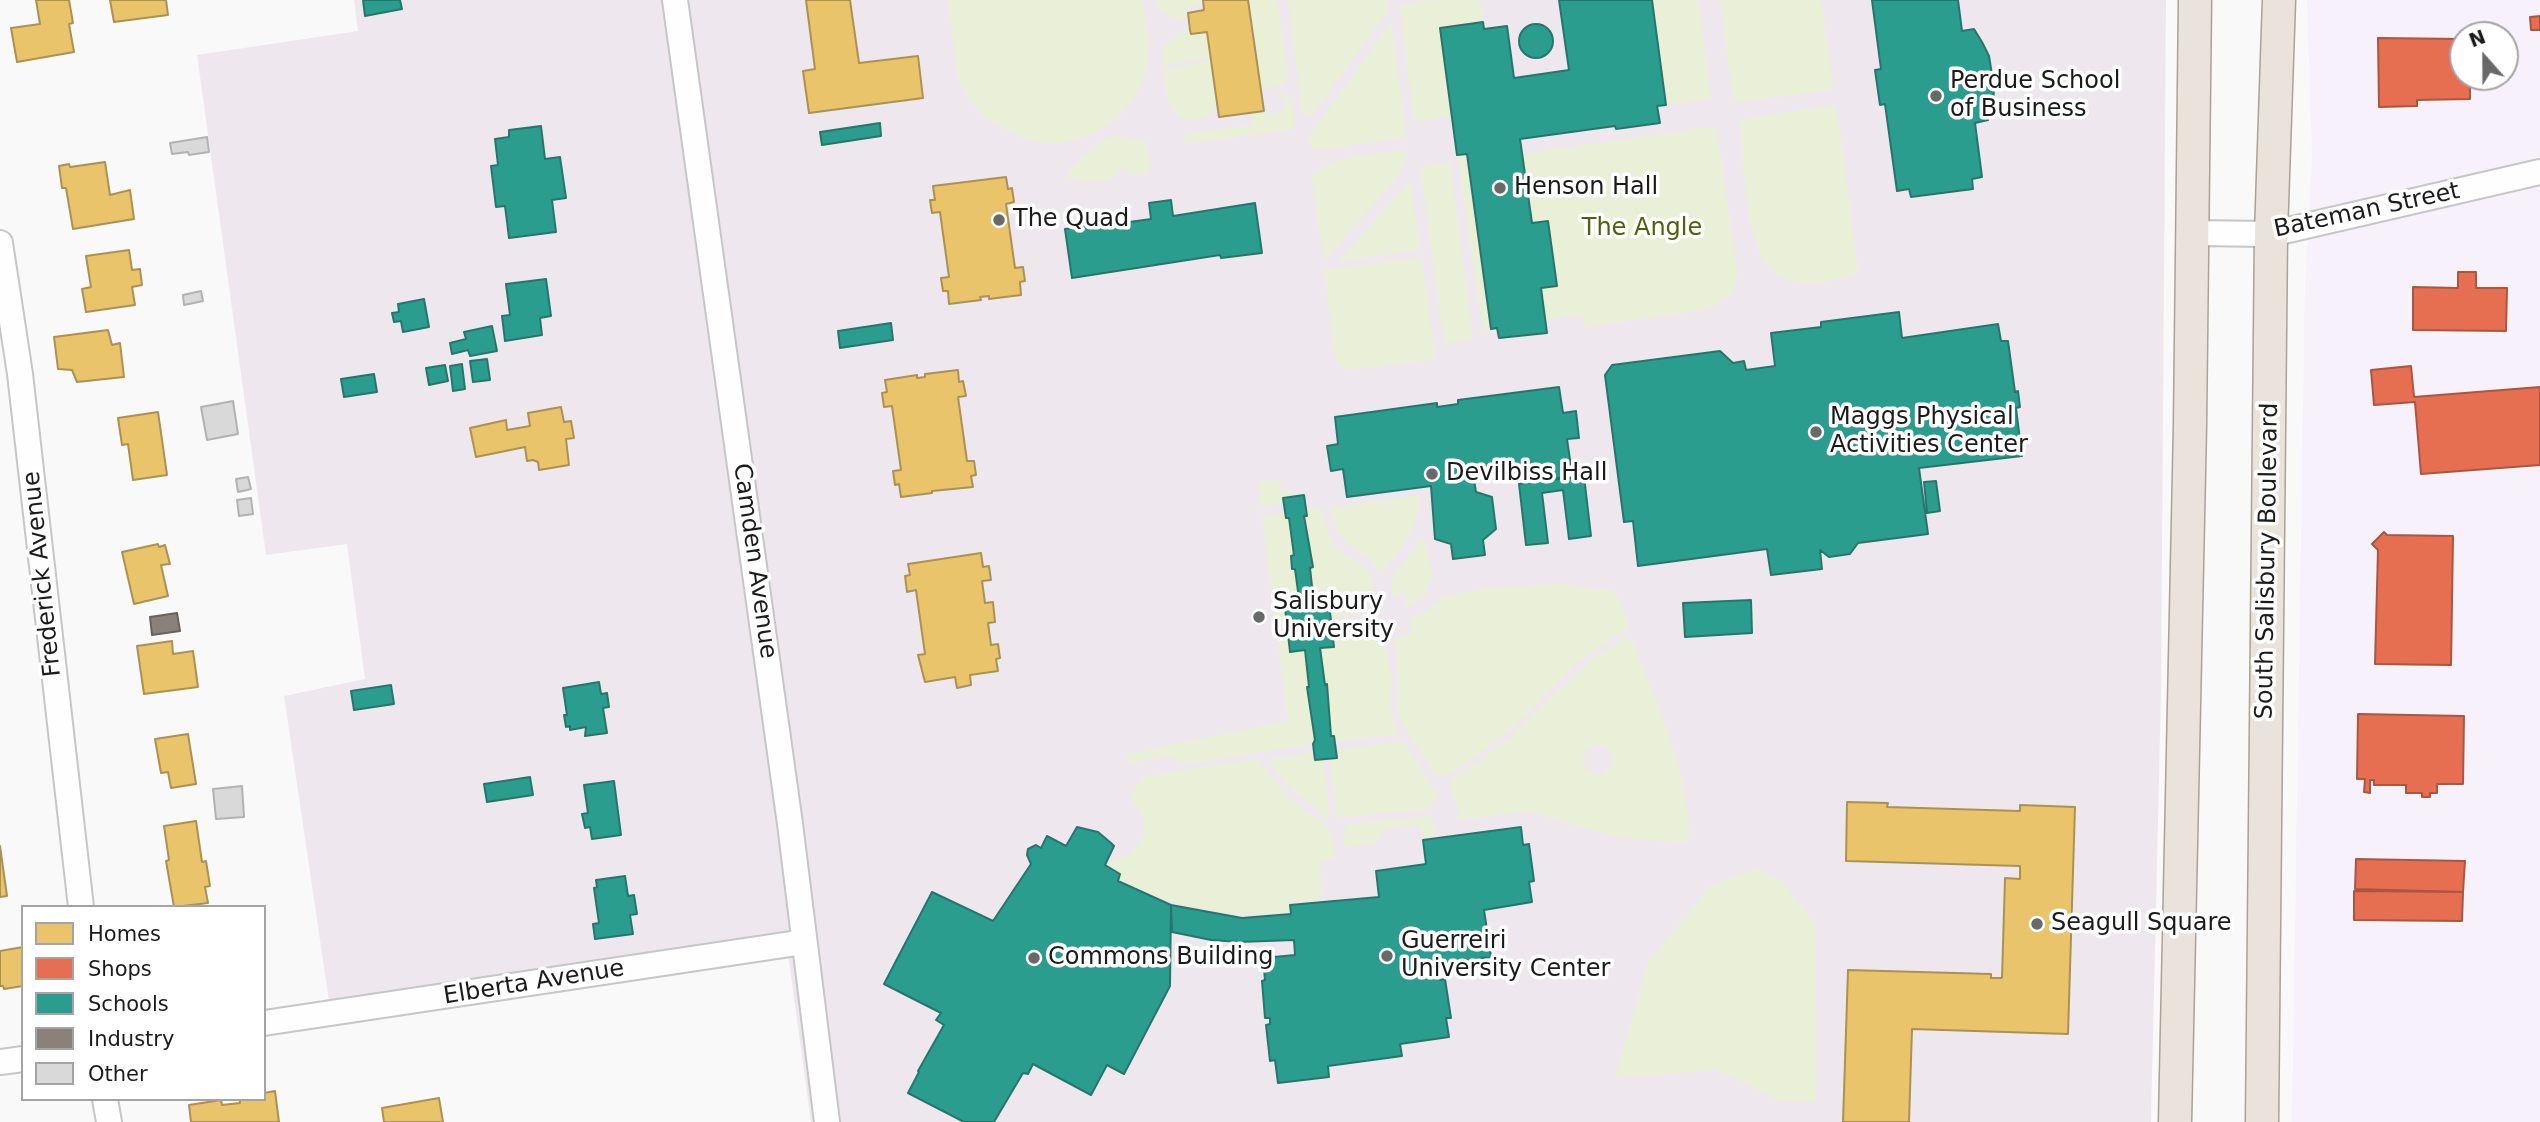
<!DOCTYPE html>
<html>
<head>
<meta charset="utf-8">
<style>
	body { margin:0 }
	#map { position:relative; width:2540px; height:1122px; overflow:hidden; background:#faf9fa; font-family:"DejaVu Sans",sans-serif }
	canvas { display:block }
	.legend { position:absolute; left:21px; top:905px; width:245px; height:196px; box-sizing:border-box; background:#fff; border:2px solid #a4a4a4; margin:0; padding:9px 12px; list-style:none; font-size:21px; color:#1c1b1c }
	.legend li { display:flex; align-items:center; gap:14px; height:35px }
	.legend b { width:35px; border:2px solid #a4a4a4 }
	.north { position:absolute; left:2449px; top:21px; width:70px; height:70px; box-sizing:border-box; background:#fff; border:2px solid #a4a4a4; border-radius:50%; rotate:339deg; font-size:19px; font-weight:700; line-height:28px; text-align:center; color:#1c1b1c }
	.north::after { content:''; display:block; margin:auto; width:24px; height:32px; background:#6a696a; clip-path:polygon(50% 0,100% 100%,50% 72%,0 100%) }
</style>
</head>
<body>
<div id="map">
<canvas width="2540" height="1122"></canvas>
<ul class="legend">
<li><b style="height:19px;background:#e9c46a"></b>Homes</li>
<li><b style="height:19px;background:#e76f51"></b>Shops</li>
<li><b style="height:19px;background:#2a9d8f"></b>Schools</li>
<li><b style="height:19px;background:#8a817c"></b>Industry</li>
<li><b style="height:19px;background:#dad9da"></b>Other</li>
</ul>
<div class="north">N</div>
</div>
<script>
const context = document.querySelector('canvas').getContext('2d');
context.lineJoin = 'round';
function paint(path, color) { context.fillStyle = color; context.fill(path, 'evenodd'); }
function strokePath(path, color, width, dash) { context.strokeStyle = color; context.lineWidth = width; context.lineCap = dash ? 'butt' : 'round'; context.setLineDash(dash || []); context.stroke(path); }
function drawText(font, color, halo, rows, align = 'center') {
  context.font = font + ' "DejaVu Sans",sans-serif'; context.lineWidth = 7; context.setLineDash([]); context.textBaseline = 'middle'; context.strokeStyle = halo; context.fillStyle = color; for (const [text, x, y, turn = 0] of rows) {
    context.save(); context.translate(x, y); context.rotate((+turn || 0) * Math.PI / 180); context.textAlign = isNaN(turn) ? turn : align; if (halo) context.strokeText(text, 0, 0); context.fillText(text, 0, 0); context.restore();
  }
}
paint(new Path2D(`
	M 2307,0 L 2540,0 L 2540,1122 L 2292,1122 L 2305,283 L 2312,157 ZM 2463,35 L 2505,35 L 2505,77 L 2463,77 Z`), '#f6f1fb');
paint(new Path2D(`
	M 354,0 L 2166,0 L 2161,692 L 2151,1122 L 811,1122 L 786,940 L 330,1008 L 284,696 L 365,679 L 347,544 L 266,555 L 197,55 L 358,31 Z`), '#eee8ee');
paint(new Path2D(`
	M 948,0 L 1142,0 C 1146,25 1152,51 1145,75 C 1133,117 1088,146 1045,143 C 1026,141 1006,131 991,120 C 976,110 964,96 958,79 Z
	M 1155,0 L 1203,0 L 1203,2 L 1191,6 L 1188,13 L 1189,18 L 1178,20 L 1157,7 Z
	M 1248,0 L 1277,0 L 1288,77 L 1282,85 L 1261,88 Z
	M 1288,0 L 1387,0 L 1388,11 L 1313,113 L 1303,115 Z
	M 1436,0 L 1480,0 L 1483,22 L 1452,116 L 1414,121 L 1400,8 L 1404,4 Z
	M 1652,0 L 1698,0 L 1711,98 L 1666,105 Z
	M 1720,0 L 1821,0 L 1833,90 L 1737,102 L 1733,96 Z
	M 1391,22 L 1406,137 L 1320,150 L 1314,149 L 1309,144 L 1310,136 Z
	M 1190,30 L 1191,34 L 1207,32 L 1211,57 L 1163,65 L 1161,51 C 1167,40 1178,32 1190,30 Z
	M 1211,61 L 1218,109 C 1203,123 1181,124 1170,105 C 1165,96 1165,81 1164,71 L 1166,69 Z
	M 1277,93 L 1286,94 C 1293,102 1297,119 1293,129 L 1187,144 L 1183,140 L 1186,134 L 1253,125 L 1251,113 C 1255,112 1260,110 1264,111 C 1270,112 1268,115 1275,114 C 1289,113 1286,98 1277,93 Z
	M 1833,105 L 1837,109 L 1858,270 L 1852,277 C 1834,280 1811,286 1793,281 C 1786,279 1773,273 1769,268 C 1746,245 1743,153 1740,120 Z
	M 1713,127 L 1717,130 L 1737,271 L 1736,284 L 1730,295 L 1709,309 L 1585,327 L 1583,314 L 1545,320 L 1541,288 L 1557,286 L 1548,221 L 1532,223 L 1523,154 Z
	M 1116,136 L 1146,142 L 1151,167 L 1146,173 L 1131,176 L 1126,168 L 1119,169 L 1119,174 C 1109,183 1080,185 1068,177 L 1070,168 L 1107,138 Z
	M 1404,150 L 1408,153 L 1399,175 L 1324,261 L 1312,176 C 1335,154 1374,155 1404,150 Z
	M 1468,154 L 1491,329 L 1483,331 L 1457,155 Z
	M 1450,162 L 1473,339 L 1446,343 L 1444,339 L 1421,172 L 1427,165 Z
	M 1410,181 L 1420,249 L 1338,262 Z
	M 1420,258 L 1422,260 L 1435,355 L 1432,360 L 1348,370 L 1337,364 L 1324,270 Z
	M 1279,480 L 1280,490 L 1290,489 L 1291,497 L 1283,498 L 1284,503 L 1261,506 L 1258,482 Z
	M 1419,495 C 1419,531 1401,548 1381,574 L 1372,561 L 1350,546 L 1336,530 L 1330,508 Z
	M 1320,508 L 1331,540 L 1340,551 L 1358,562 L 1368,572 L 1378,598 L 1363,600 L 1364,614 L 1330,618 L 1328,603 L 1314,604 L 1310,568 L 1312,567 L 1304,516 L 1306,510 Z
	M 1285,513 L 1286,518 L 1289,518 L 1294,555 L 1291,556 L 1292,569 L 1295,569 L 1300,606 L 1287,623 L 1275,619 L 1262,516 Z
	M 1420,540 L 1424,540 L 1433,576 L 1424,595 L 1407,609 L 1405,594 L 1391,596 L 1393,578 Z
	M 1558,584 L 1612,591 L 1619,599 L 1629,627 L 1578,662 L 1510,731 L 1447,776 L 1434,773 L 1400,719 L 1397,699 L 1399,676 L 1393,638 L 1411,635 L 1409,620 L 1426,612 L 1444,597 L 1488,588 Z
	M 1366,625 L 1368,641 L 1383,639 C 1386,652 1391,666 1391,679 C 1390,705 1389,709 1399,734 L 1335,742 L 1334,736 L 1331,736 L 1327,685 L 1325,685 L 1320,648 L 1334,646 L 1332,629 Z
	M 1288,633 L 1291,652 L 1305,650 L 1309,687 L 1307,688 L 1315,740 L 1313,744 L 1186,764 L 1172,756 L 1136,762 L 1134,767 L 1125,755 L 1288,721 L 1278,641 Z
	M 1626,637 L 1633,641 C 1655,700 1691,777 1689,840 L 1682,843 L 1617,837 L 1560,821 L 1531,811 L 1459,820 L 1457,802 L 1451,794 L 1449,782 L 1504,743 L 1588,662 ZM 1595,745 L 1604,746 L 1613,755 L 1611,768 L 1600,776 L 1588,772 L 1583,765 L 1584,752 Z
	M 1404,742 L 1439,797 L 1432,801 L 1429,809 L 1337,818 L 1330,759 L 1337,757 L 1336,750 Z
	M 1314,752 L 1315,760 L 1323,759 L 1330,815 L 1328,818 L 1324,818 L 1314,806 L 1297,794 L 1268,762 L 1271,759 Z
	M 1255,759 L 1261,763 C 1271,775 1281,790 1293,801 C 1315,822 1337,820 1334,859 L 1319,861 L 1323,899 L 1289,903 L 1290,912 C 1221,919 1179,908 1117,880 L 1119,871 L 1104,862 L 1126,857 L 1141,842 L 1144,831 L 1144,820 L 1130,797 L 1143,777 Z
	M 1432,816 L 1435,836 L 1423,837 L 1422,829 L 1417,825 C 1401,826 1380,824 1376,844 L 1345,847 L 1343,831 L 1350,824 Z
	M 1756,869 L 1782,882 L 1815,922 L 1816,1102 L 1779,1100 L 1718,1070 L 1616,1078 L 1647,964 L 1709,887 Z`), '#eaefd7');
const homes = new Path2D(`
	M 36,0 L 69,0 L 73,23 L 69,24 L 74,52 L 17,62 L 11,28 L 40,24 Z
	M 110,0 L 166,0 L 168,15 L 114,22 Z
	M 806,0 L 850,0 L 859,63 L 918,56 L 923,98 L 809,113 L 803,71 L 815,69 Z
	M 1203,0 L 1248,0 L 1264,111 L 1219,117 L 1207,32 L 1191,34 L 1190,30 L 1188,13 L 1204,10 Z
	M 105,162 L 110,195 L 130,190 L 134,219 L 73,229 L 66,188 L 62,188 L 59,166 L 69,164 L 70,167 Z
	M 1006,177 L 1008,189 L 1012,188 L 1014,202 L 1006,204 L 1015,268 L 1023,267 L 1025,281 L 1020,282 L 1021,295 L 989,299 L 989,296 L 980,297 L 981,300 L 949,304 L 948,291 L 943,291 L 941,278 L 949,277 L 940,212 L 932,213 L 930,200 L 935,200 L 933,186 Z
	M 129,250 L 132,270 L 140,269 L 142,285 L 132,287 L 135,305 L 86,312 L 82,289 L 91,287 L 86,256 Z
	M 108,330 L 112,345 L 120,343 L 124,377 L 77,382 L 72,370 L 58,369 L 54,337 Z
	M 958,370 L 959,382 L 963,381 L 966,396 L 958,397 L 967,461 L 974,461 L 976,475 L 971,476 L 973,487 L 932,491 L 932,493 L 901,497 L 899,484 L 895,485 L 893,471 L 901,470 L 892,406 L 884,407 L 882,393 L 887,392 L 885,380 L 917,375 L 917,378 L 925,377 L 925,374 Z
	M 561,407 L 564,422 L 571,421 L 574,438 L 566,439 L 569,465 L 539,470 L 538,462 L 533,460 L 527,461 L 525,447 L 476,457 L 470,428 L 506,420 L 507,430 L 530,426 L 528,413 Z
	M 158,412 L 167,475 L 133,480 L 128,444 L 122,445 L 118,418 Z
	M 158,544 L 159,547 L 165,545 L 170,564 L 161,565 L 168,596 L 134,604 L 122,552 Z
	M 981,553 L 983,567 L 989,566 L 991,580 L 982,581 L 985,603 L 993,602 L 995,622 L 988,623 L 991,645 L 998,644 L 1000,658 L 996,659 L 998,671 L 970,675 L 971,685 L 957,688 L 955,677 L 925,682 L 918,655 L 925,654 L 916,590 L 907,592 L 905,576 L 910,575 L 908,564 Z
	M 172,641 L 173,654 L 193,651 L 198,687 L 144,694 L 137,646 Z
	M 188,734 L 196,784 L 171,788 L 168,772 L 161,773 L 155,739 Z
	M 1847,802 L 1888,803 L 1887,807 L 2020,811 L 2020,805 L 2075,807 L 2068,1034 L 1912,1029 L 1909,1122 L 1843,1122 L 1848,970 L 1991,974 L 1991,978 L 2002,978 L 2005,878 L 2020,879 L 2020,866 L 1846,861 Z
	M 196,821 L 202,862 L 206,861 L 210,886 L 205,887 L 208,903 L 174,907 L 166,861 L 169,860 L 164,826 Z
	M 0,846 L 7,896 L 0,897 Z
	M 23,947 L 23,986 L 4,989 L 3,986 L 0,986 L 0,951 Z
	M 275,1091 L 279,1122 L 191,1122 L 189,1105 L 221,1100 L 222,1105 L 240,1103 L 240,1099 L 264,1099 L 264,1093 Z
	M 439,1098 L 443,1122 L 384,1122 L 382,1108 Z`);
paint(homes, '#e9c46a');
strokePath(homes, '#ac9153', 2);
const shops = new Path2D(`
	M 2540,16 L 2540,30 L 2531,30 L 2530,17 Z
	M 2378,38 L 2463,39 L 2463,77 L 2470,77 L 2470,99 L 2417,100 L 2417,106 L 2379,107 Z
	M 2458,272 L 2476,272 L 2476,288 L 2507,288 L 2506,331 L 2413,330 L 2413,287 L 2458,288 Z
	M 2411,366 L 2414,397 L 2540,387 L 2540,465 L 2421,474 L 2415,402 L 2374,405 L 2371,370 Z
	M 2384,532 L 2387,535 L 2453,536 L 2451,665 L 2375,664 L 2378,550 L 2372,544 Z
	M 2358,714 L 2464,716 L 2463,784 L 2437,784 L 2437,793 L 2430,793 L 2430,797 L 2422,797 L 2422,793 L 2406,793 L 2406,785 L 2374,785 L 2374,780 L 2370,780 L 2370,793 L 2364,792 L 2365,779 L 2357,779 Z
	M 2356,859 L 2465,861 L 2463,892 L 2355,889 Z
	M 2354,891 L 2463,892 L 2462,921 L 2354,920 Z`);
paint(shops, '#e76f51');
strokePath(shops, '#aa5641', 2);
const schools = new Path2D(`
	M 363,0 L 400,0 L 402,9 L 365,16 Z
	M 1559,0 L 1652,0 L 1666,105 L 1657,106 L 1660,123 L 1616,129 L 1615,126 L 1520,139 L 1532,223 L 1548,221 L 1557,286 L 1541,288 L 1547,333 L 1499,338 L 1497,328 L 1491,329 L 1467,154 L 1457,155 L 1440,28 L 1483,22 L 1484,29 L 1507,26 L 1514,78 L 1569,70 Z
	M 1872,0 L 1958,0 L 1962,31 L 1974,29 L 1982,42 L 1989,56 L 1994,87 L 1993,108 L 1988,120 L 1975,123 L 1982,177 L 1972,179 L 1973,189 L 1911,197 L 1909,189 L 1897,191 L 1885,104 L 1880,105 L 1875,70 L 1881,69 Z
	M1519 41a17 17 0 1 1 34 0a17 17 0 1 1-34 0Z
	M 880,123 L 881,136 L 822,145 L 820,132 Z
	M 541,126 L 545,159 L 560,157 L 566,198 L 552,200 L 556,232 L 509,238 L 505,206 L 496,207 L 491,166 L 498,165 L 495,139 L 509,137 L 509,130 Z
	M 1171,200 L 1173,216 L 1255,203 L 1262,253 L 1221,258 L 1220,255 L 1072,278 L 1065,229 L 1107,223 L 1108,227 L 1115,226 L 1115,224 L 1151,219 L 1149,203 Z
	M 546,279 L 551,316 L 540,318 L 542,335 L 505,341 L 502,316 L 510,315 L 506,284 Z
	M 424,299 L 429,327 L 403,332 L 401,321 L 394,322 L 392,313 L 399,312 L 398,304 Z
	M 1899,312 L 1902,338 L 1998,324 L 2001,341 L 2008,341 L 2015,392 L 2018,391 L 2020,407 L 2016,408 L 2022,456 L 1919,468 L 1928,534 L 1858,543 L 1850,554 L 1829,557 L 1820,550 L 1822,569 L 1771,575 L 1767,549 L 1638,566 L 1633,521 L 1624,522 L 1605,375 L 1612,365 L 1720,351 L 1733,363 L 1744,361 L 1746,370 L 1775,366 L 1771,333 L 1821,327 L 1821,322 Z
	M 891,323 L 893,340 L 840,348 L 838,331 Z
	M 492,326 L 497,351 L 470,356 L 468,350 L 452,354 L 450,343 L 466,339 L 464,332 Z
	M 487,359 L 490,380 L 473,382 L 470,361 Z
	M 462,364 L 465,389 L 453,391 L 450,366 Z
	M 445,365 L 448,381 L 429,385 L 426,368 Z
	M 374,374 L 377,392 L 344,397 L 341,379 Z
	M 1559,387 L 1563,413 L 1576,411 L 1579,438 L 1567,439 L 1571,467 L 1564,468 L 1565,477 L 1551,479 L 1550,470 L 1474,480 L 1476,492 L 1492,497 L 1496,529 L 1483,540 L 1485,555 L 1453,559 L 1451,544 L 1435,539 L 1431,486 L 1347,497 L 1343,469 L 1331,471 L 1327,446 L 1338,444 L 1335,417 L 1437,403 L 1437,407 L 1458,404 L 1458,400 Z
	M 1584,476 L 1591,536 L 1569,539 L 1563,490 L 1542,493 L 1548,543 L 1526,545 L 1519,484 Z
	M 1936,481 L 1940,511 L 1927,513 L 1924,482 Z
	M 1304,495 L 1307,516 L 1304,516 L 1313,567 L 1310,568 L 1314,604 L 1329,603 L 1334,647 L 1320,648 L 1325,685 L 1327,684 L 1331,736 L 1334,736 L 1337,758 L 1315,760 L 1313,744 L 1315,740 L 1307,687 L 1309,687 L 1305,650 L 1290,652 L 1285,608 L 1300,606 L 1295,569 L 1292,569 L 1291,556 L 1294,555 L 1289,518 L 1286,518 L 1283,498 Z
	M 1751,600 L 1752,633 L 1685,637 L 1683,603 Z
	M 599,682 L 601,694 L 607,693 L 609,707 L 603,708 L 607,733 L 585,736 L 586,727 L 570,730 L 570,726 L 566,727 L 564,715 L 567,715 L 563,688 Z
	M 391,685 L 394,704 L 354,710 L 351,691 Z
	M 530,777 L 533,795 L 487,802 L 484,784 Z
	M 614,781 L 621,835 L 592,839 L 590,827 L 585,828 L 582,814 L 588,813 L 584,785 Z
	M 1077,827 L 1098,832 L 1111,843 L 1114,846 L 1105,865 L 1120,874 L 1118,881 L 1171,905 L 1170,986 L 1124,1074 L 1107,1065 L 1091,1095 L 1033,1064 L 1028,1074 L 1023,1073 L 994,1122 L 964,1122 L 908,1093 L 919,1072 L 918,1071 L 944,1025 L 936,1020 L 941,1013 L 884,984 L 932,892 L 993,921 L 1031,864 L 1027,855 L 1028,849 L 1036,845 L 1041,848 L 1047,836 L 1066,846 Z
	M 1521,827 L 1523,845 L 1529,844 L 1534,881 L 1529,882 L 1532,902 L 1484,910 L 1491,957 L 1439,964 L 1440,980 L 1445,979 L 1451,1018 L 1446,1018 L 1449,1037 L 1400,1044 L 1402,1056 L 1328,1066 L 1329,1077 L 1278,1083 L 1275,1060 L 1270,1061 L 1266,1025 L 1270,1024 L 1270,1018 L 1265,1018 L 1262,981 L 1265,980 L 1263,958 L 1295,955 L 1294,940 L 1239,942 L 1211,940 L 1172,932 L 1171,905 L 1242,918 L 1291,914 L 1290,905 L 1379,897 L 1376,871 L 1426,864 L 1423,840 Z
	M 625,876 L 628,896 L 634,895 L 637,914 L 630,915 L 633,934 L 595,939 L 593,924 L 599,923 L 594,888 L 597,887 L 596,880 Z`);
paint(schools, '#2a9d8f');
strokePath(schools, '#26766c', 2);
const industry = new Path2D(`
	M 177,613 L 180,631 L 152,635 L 150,617 Z`);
paint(industry, '#8a817c');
strokePath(industry, '#69625f', 2);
const building = new Path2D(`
	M 207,137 L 209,152 L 189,155 L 188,152 L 172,154 L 170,143 Z
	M 201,291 L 203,301 L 184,305 L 183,295 Z
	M 233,401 L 238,434 L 207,440 L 201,407 Z
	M 248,477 L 251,489 L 238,492 L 236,479 Z
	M 251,498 L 253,514 L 239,516 L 237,500 Z
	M 242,786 L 244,817 L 216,819 L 213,789 Z`);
paint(building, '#dad9da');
strokePath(building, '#b2b2b2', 2);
const minor = new Path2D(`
	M 675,0 L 790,824 L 827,1122
	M 2192,233 L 2271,234 L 2540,172
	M 0,243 L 20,374 L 81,907
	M 264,1023 L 804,942
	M 0,1062 L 23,1059
	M 105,1099 L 109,1122`);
const major = new Path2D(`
	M 2175,1122 L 2190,426 L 2195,0
	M 2262,1122 L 2271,234 L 2279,0`);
strokePath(minor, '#c7c6c7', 28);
strokePath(major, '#ada193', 35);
strokePath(minor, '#fefefe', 24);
strokePath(major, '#eae3db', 32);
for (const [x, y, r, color] of [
	[1936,96,7,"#6a696a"],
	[1500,188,7,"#6a696a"],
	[999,220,7,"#6a696a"],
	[1816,432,7,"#6a696a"],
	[1432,474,7,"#6a696a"],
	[1259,617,7,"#6a696a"],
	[2037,924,7,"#6a696a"],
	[1387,956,7,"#6a696a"],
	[1034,958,7,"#6a696a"]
]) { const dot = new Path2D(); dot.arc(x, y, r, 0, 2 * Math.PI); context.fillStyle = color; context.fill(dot); strokePath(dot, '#fff', 2.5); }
drawText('24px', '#1c1b1c', '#fff', [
	["Perdue School",1950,82],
	["of Business",1950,110],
	["Henson Hall",1514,188],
	["The Quad",1013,220],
	["Maggs Physical",1830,418],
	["Activities Center",1830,446],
	["Devilbiss Hall",1446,474],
	["Salisbury",1273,603],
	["University",1273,631],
	["Seagull Square",2051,924],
	["Guerreiri",1401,942],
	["University Center",1401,970],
	["Commons Building",1048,958]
], 'left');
drawText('24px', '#1c1b1c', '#fff', [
	["Bateman Street",2367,211,-12],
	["Camden Avenue",754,561,82],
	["South Salisbury Boulevard",2268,561,-89],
	["Frederick Avenue",43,574,-96],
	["Elberta Avenue",534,983,-9]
]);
drawText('24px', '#535f0a', '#fff', [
	["The Angle",1642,229]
]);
</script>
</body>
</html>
